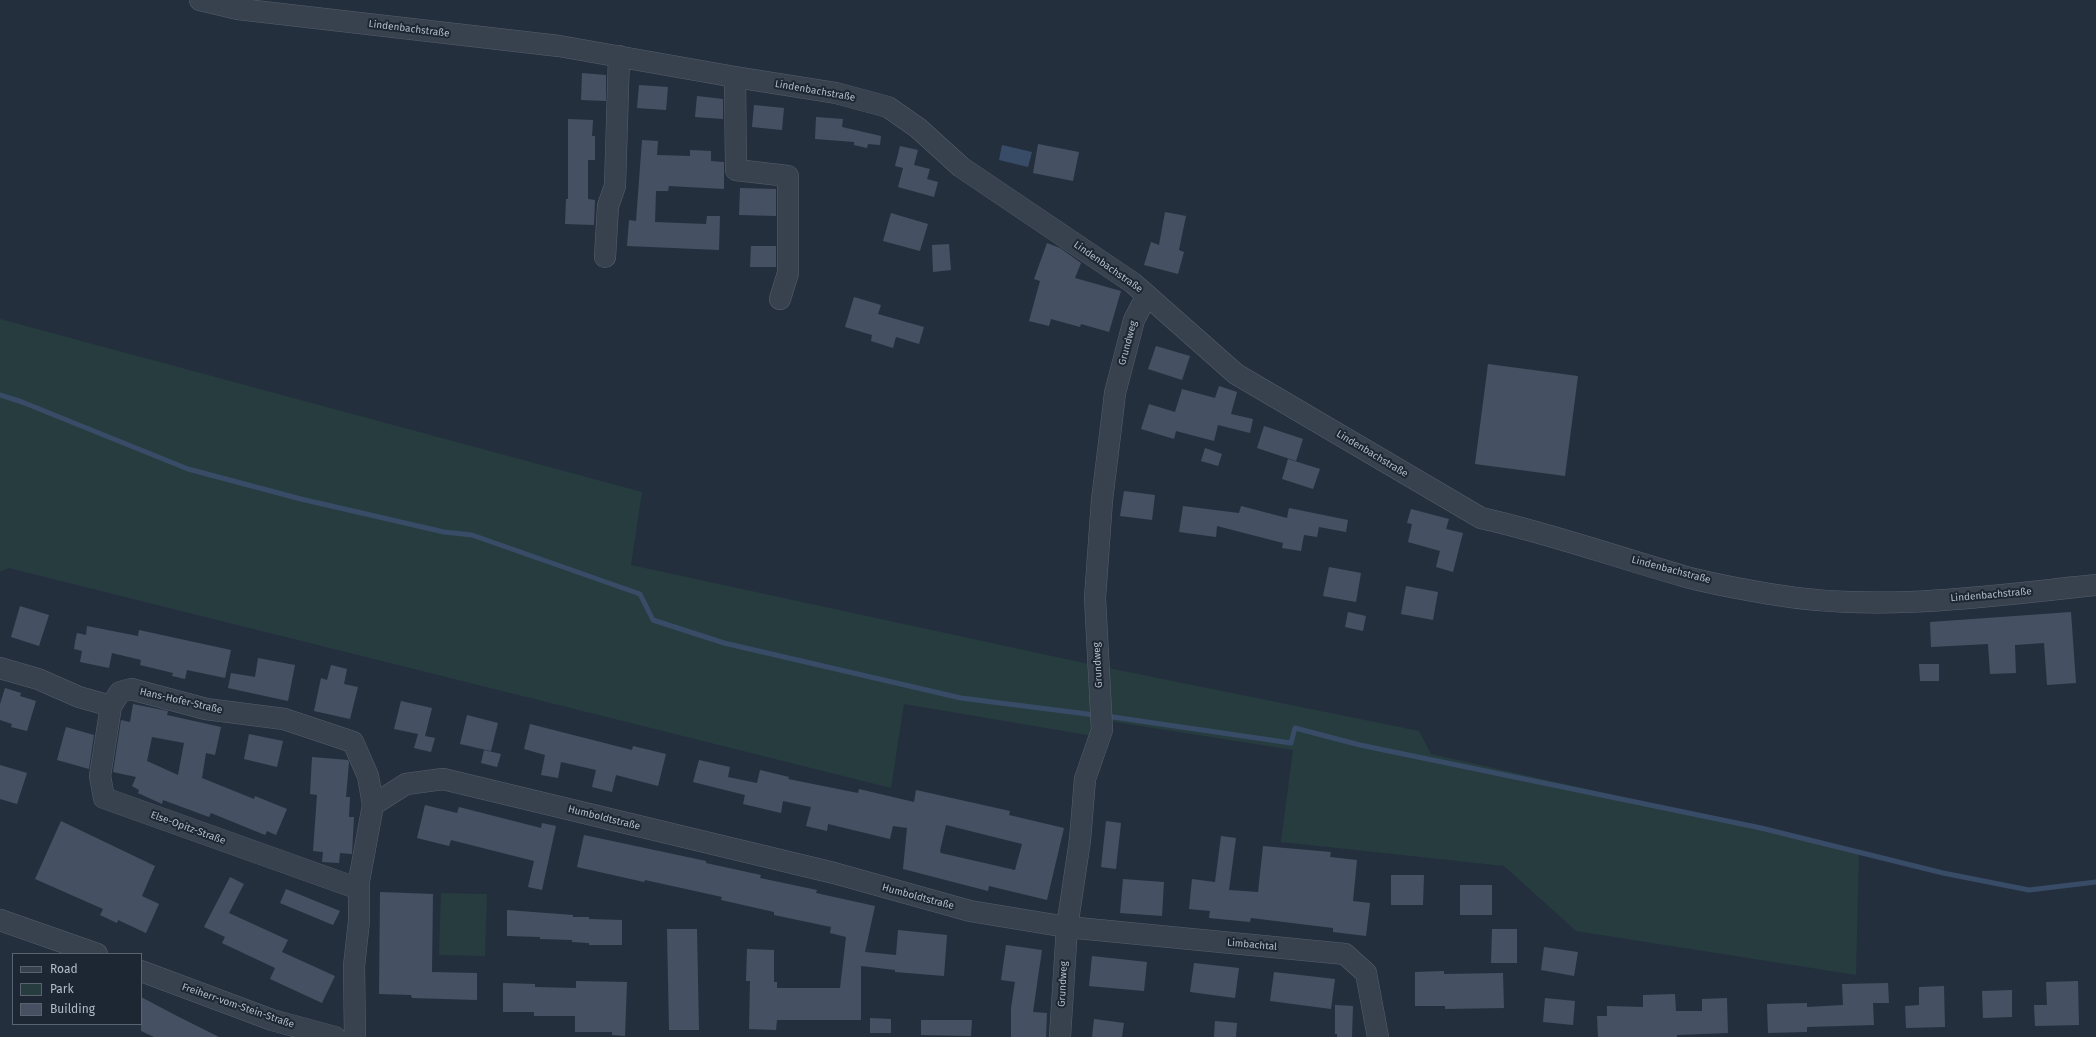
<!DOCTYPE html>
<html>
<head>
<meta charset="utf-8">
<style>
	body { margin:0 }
	#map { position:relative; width:2096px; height:1037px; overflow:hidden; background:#242f3e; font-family:"Fira Sans",sans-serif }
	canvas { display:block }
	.legend { position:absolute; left:12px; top:953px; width:130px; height:72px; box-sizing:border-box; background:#1d2633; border:1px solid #59626f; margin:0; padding:5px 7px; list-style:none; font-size:12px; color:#b4bcc9 }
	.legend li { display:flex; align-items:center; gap:8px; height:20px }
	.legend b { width:20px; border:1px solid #59626f }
</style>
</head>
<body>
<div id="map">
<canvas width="2096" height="1037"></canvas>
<ul class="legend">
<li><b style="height:5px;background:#38414e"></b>Road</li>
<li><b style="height:11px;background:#263c3f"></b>Park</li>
<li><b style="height:11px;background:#455162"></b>Building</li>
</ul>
</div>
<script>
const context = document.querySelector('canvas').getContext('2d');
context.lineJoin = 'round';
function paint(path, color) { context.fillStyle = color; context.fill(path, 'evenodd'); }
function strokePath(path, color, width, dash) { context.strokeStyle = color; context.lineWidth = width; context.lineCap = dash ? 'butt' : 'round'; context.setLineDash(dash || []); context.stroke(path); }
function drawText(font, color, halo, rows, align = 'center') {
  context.font = font + ' "Fira Sans",sans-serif'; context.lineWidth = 4; context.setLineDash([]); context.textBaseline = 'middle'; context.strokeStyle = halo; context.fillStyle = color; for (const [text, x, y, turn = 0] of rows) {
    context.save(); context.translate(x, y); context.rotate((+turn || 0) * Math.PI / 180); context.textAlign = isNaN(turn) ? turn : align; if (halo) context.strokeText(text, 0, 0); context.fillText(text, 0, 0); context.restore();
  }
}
paint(new Path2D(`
	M 0,319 L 642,492 L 631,565 L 1084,663 L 1419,731 L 1431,754 L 1859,850 L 1856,975 L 1576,931 L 1504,866 L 1281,842 L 1293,750 L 1109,721 L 1105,738 L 904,704 L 891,788 L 9,568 L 0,572 Z
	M 441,893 L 487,894 L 485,956 L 439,955 Z`), '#263c3f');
paint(new Path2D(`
	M 1002,145 L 1032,152 L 1028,167 L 999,160 Z`), '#394c67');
strokePath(new Path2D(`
	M 0,395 L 22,402 L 188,469 L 301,499 L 444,532 L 472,535 L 640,594 L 653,620 L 724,643 L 961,698 L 1095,715
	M 1106,716 L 1291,743 L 1295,728 L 1360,745 L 1761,828 L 1943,873 L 2029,890 L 2096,882`), '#394c67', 5);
paint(new Path2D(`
	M 582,73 L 606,75 L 606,101 L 581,100 Z
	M 639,85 L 668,87 L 666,110 L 637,108 Z
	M 697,96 L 723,99 L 723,119 L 695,117 Z
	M 754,105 L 784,108 L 782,130 L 752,127 Z
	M 816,117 L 843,119 L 842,127 L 881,136 L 880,145 L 868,144 L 867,148 L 854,145 L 854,142 L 815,139 Z
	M 568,119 L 593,120 L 592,136 L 595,136 L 595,160 L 588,160 L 588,199 L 595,200 L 594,225 L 565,224 L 566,199 L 568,199 Z
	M 642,140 L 658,141 L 657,155 L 690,156 L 690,150 L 711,151 L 711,161 L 724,162 L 724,189 L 669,186 L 668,191 L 656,191 L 655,222 L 706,224 L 707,216 L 720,216 L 719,250 L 627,246 L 629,220 L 636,221 Z
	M 1038,144 L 1079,152 L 1073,181 L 1033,173 Z
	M 900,146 L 918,150 L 914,165 L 930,169 L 927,179 L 938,182 L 934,197 L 898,187 L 903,168 L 895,166 Z
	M 740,188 L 776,189 L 776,216 L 739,215 Z
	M 1165,212 L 1186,216 L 1179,250 L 1184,252 L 1178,274 L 1144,265 L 1151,242 L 1159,245 Z
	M 891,213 L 928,224 L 920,251 L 883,241 Z
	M 1047,243 L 1060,248 L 1081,263 L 1075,278 L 1121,291 L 1109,332 L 1081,324 L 1080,327 L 1051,319 L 1049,326 L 1029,321 L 1040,281 L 1034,279 Z
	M 949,244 L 951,270 L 933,272 L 932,245 Z
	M 751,246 L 776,246 L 776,267 L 750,267 Z
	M 854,297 L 881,305 L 878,314 L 924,327 L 919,344 L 896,337 L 893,348 L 871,341 L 872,335 L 845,327 Z
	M 1156,346 L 1190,356 L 1182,380 L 1148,369 Z
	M 1488,364 L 1578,376 L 1565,476 L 1475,464 Z
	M 1219,386 L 1237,392 L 1231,414 L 1253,419 L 1250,433 L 1218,425 L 1214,441 L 1176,431 L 1174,439 L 1141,429 L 1149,404 L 1175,412 L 1182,389 L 1215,398 Z
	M 1264,426 L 1303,439 L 1296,461 L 1257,448 Z
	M 1205,448 L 1222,454 L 1218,466 L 1201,461 Z
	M 1288,459 L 1320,469 L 1313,489 L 1282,479 Z
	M 1124,491 L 1155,495 L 1152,520 L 1120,516 Z
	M 1183,506 L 1239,513 L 1241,506 L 1287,518 L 1289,508 L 1348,520 L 1346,532 L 1319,527 L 1317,537 L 1304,535 L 1301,551 L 1282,548 L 1283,543 L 1217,526 L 1216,537 L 1179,532 Z
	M 1411,509 L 1449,519 L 1446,529 L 1463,533 L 1453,572 L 1436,567 L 1440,551 L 1408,542 L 1412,524 L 1407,523 Z
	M 1329,567 L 1361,573 L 1356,602 L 1323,596 Z
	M 1406,586 L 1438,592 L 1433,620 L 1401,614 Z
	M 20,606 L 49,615 L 39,646 L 11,637 Z
	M 1348,612 L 1366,616 L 1363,631 L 1345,627 Z
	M 2071,612 L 2076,683 L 2047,685 L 2044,643 L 2015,645 L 2016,673 L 1990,674 L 1988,644 L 1931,647 L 1930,622 Z
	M 87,626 L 138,636 L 139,630 L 231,650 L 225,678 L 187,670 L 185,679 L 172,676 L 173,673 L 140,665 L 141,660 L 112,653 L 109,668 L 80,662 L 82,651 L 74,649 L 75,642 L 77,633 L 86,635 Z
	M 258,658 L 295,665 L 288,701 L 228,688 L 231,673 L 255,677 Z
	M 1919,664 L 1939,664 L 1939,681 L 1920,681 Z
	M 331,665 L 347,669 L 344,684 L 358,687 L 350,719 L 314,711 L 321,678 L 327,680 Z
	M 5,688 L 21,693 L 20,696 L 36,701 L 27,731 L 11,727 L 12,724 L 0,720 L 0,704 Z
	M 401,701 L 432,708 L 425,736 L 435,738 L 431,752 L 414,748 L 418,734 L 394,729 Z
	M 133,704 L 168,711 L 167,715 L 221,727 L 215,755 L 206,753 L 202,778 L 254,799 L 255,796 L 287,809 L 276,835 L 267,831 L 265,835 L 211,813 L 209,817 L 163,800 L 162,804 L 138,793 L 139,790 L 132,786 L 136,777 L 113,772 L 121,720 L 130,722 ZM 152,737 L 184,743 L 178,775 L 147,761 Z
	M 467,715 L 498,723 L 491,751 L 460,744 Z
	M 530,724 L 632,750 L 633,746 L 666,754 L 658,786 L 616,775 L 612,792 L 592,787 L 596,770 L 561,762 L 558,778 L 541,775 L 545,755 L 524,749 Z
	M 66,727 L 94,735 L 89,769 L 57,760 Z
	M 249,734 L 283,741 L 277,767 L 244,759 Z
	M 484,750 L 501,754 L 497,767 L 481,763 Z
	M 312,757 L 348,760 L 349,762 L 346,797 L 350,797 L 349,817 L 354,817 L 352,854 L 340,853 L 339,863 L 322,862 L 323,852 L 313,851 L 317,795 L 310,794 Z
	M 699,760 L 730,767 L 728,777 L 757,783 L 760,770 L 789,777 L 788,779 L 858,793 L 859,789 L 914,802 L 916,790 L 1010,811 L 1009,815 L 1064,828 L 1047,900 L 989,886 L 988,891 L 903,869 L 907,828 L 893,826 L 890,839 L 828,824 L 827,831 L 806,826 L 811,807 L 783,801 L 781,813 L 743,804 L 745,795 L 693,782 ZM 946,825 L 1022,844 L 1015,870 L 941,853 L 940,851 Z
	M 0,765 L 27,773 L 17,804 L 0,799 Z
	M 425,805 L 457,813 L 459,807 L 541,828 L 542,823 L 556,826 L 542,890 L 528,887 L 534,861 L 451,840 L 449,846 L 417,838 Z
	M 61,821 L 155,866 L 142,896 L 159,904 L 146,933 L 118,920 L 117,923 L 100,915 L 103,909 L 35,879 Z
	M 1106,821 L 1121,823 L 1116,869 L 1101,867 Z
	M 584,835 L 706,861 L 706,863 L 761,875 L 760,878 L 817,890 L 816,893 L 875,906 L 865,952 L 896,955 L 898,930 L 947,935 L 944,976 L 895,972 L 895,970 L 861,966 L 861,1020 L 777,1020 L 776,1030 L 749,1029 L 750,981 L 746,981 L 747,949 L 774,950 L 774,982 L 777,982 L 777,988 L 840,988 L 846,937 L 830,933 L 831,927 L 774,915 L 774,912 L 721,900 L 722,897 L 645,880 L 644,882 L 577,867 Z
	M 1221,836 L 1236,838 L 1229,890 L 1258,892 L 1263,846 L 1331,852 L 1330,857 L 1357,860 L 1353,901 L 1370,903 L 1366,936 L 1333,932 L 1333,928 L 1251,918 L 1250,922 L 1209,918 L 1210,911 L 1189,909 L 1192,879 L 1215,882 Z
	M 1391,875 L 1424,875 L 1423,905 L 1391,905 Z
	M 230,877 L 244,884 L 229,913 L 288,940 L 282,952 L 335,976 L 322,1003 L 270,979 L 275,968 L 222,943 L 225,937 L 204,927 Z
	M 1123,879 L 1164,882 L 1162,916 L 1120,913 Z
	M 1460,885 L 1492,885 L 1492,915 L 1460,915 Z
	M 286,889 L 340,911 L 333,925 L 280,903 Z
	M 380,892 L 433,894 L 432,972 L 477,973 L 477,1000 L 412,998 L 411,995 L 379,994 Z
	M 507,910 L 573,915 L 573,917 L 589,917 L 589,919 L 622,920 L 622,945 L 589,945 L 589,943 L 572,942 L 572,940 L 540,939 L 540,937 L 507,936 Z
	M 667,929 L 697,929 L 699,1030 L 669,1030 Z
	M 1492,929 L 1517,929 L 1517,963 L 1491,963 Z
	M 1006,945 L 1042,950 L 1033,1012 L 1047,1013 L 1046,1037 L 1011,1037 L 1011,1008 L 1015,982 L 1001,980 Z
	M 1544,947 L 1578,952 L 1574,976 L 1541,970 Z
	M 1092,956 L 1147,962 L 1144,991 L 1089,986 Z
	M 1194,963 L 1239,968 L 1235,998 L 1190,992 Z
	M 1444,971 L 1444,974 L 1503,973 L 1504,1008 L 1445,1009 L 1445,1006 L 1415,1006 L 1415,972 Z
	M 1274,972 L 1335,979 L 1331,1009 L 1270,1001 Z
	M 576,981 L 627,982 L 625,1036 L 612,1035 L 612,1032 L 575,1032 L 575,1016 L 534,1016 L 534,1012 L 503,1012 L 503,983 L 535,984 L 535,987 L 576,988 Z
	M 2078,981 L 2079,1025 L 2035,1026 L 2034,1005 L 2047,1005 L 2046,982 Z
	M 1888,983 L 1889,1003 L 1873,1003 L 1874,1025 L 1807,1027 L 1807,1032 L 1768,1033 L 1767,1004 L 1807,1003 L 1807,1007 L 1843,1005 L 1842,984 Z
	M 1944,986 L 1945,1027 L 1906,1028 L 1905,1006 L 1919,1005 L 1919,987 Z
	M 2012,990 L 2012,1017 L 1983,1018 L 1982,991 Z
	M 1675,994 L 1676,1011 L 1702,1011 L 1702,999 L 1727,998 L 1728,1033 L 1677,1035 L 1677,1037 L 1598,1037 L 1597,1016 L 1607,1016 L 1607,1006 L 1643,1007 L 1643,995 Z
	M 141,997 L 179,1017 L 219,1037 L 154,1037 L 141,1031 Z
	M 1545,998 L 1575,1001 L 1573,1025 L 1543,1022 Z
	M 1335,1005 L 1353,1006 L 1352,1037 L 1337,1037 L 1337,1034 L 1335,1034 Z
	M 870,1018 L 891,1019 L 891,1033 L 870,1033 Z
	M 1094,1019 L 1124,1023 L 1122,1037 L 1092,1037 Z
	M 921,1020 L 972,1020 L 971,1036 L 921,1035 Z
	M 1215,1021 L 1237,1023 L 1236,1037 L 1214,1037 Z`), '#455162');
const street = new Path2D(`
	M 200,0 L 238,9 L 559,46 L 735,77 L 836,93 L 888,107 L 918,128 L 961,167 L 1133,283 L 1236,374 L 1481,518 C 1549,533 1616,557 1683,576 C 1711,584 1741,589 1770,594 C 1878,613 1988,596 2096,585
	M 735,77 L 736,170 L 788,176 L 788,273 L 780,299
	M 605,257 L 608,206 L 615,186 L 619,56
	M 0,668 L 38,679 L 79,697 L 111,706 L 120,692 L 131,689 L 206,709 L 284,719 L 353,742 L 368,776 L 373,805
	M 111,706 L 100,776 L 104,798 L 359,889
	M 0,920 L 97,954
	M 141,971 L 272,1020 L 335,1037
	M 355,1037 L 354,966 L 359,921 L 359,881 L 373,805 L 406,784 L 443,779 L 834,873 L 970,911 L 1067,927 L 1345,954 L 1366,973 L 1378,1037
	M 1060,1037 L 1067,927 L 1080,840 L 1085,779 L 1102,730 L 1095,598 L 1102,500 L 1112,419 L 1115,393 L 1134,320 L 1147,295`);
strokePath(street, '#565f6c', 22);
strokePath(street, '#38414e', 21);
drawText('10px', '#b4bcc9', '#1d2633', [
	["Lindenbachstraße",409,29,7],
	["Lindenbachstraße",815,91,10],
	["Lindenbachstraße",1108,267,35],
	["Grundweg",1128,343,-75],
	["Lindenbachstraße",1372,454,31],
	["Lindenbachstraße",1671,570,15],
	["Lindenbachstraße",1991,595,-5],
	["Grundweg",1098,665,-93],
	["Hans-Hofer-Straße",181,701,13],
	["Humboldtstraße",604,818,14],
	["Else-Opitz-Straße",188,828,20],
	["Humboldtstraße",918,897,15],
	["Limbachtal",1252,945,5],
	["Grundweg",1063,984,-87],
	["Freiherr-vom-Stein-Straße",238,1006,19]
]);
</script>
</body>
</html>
